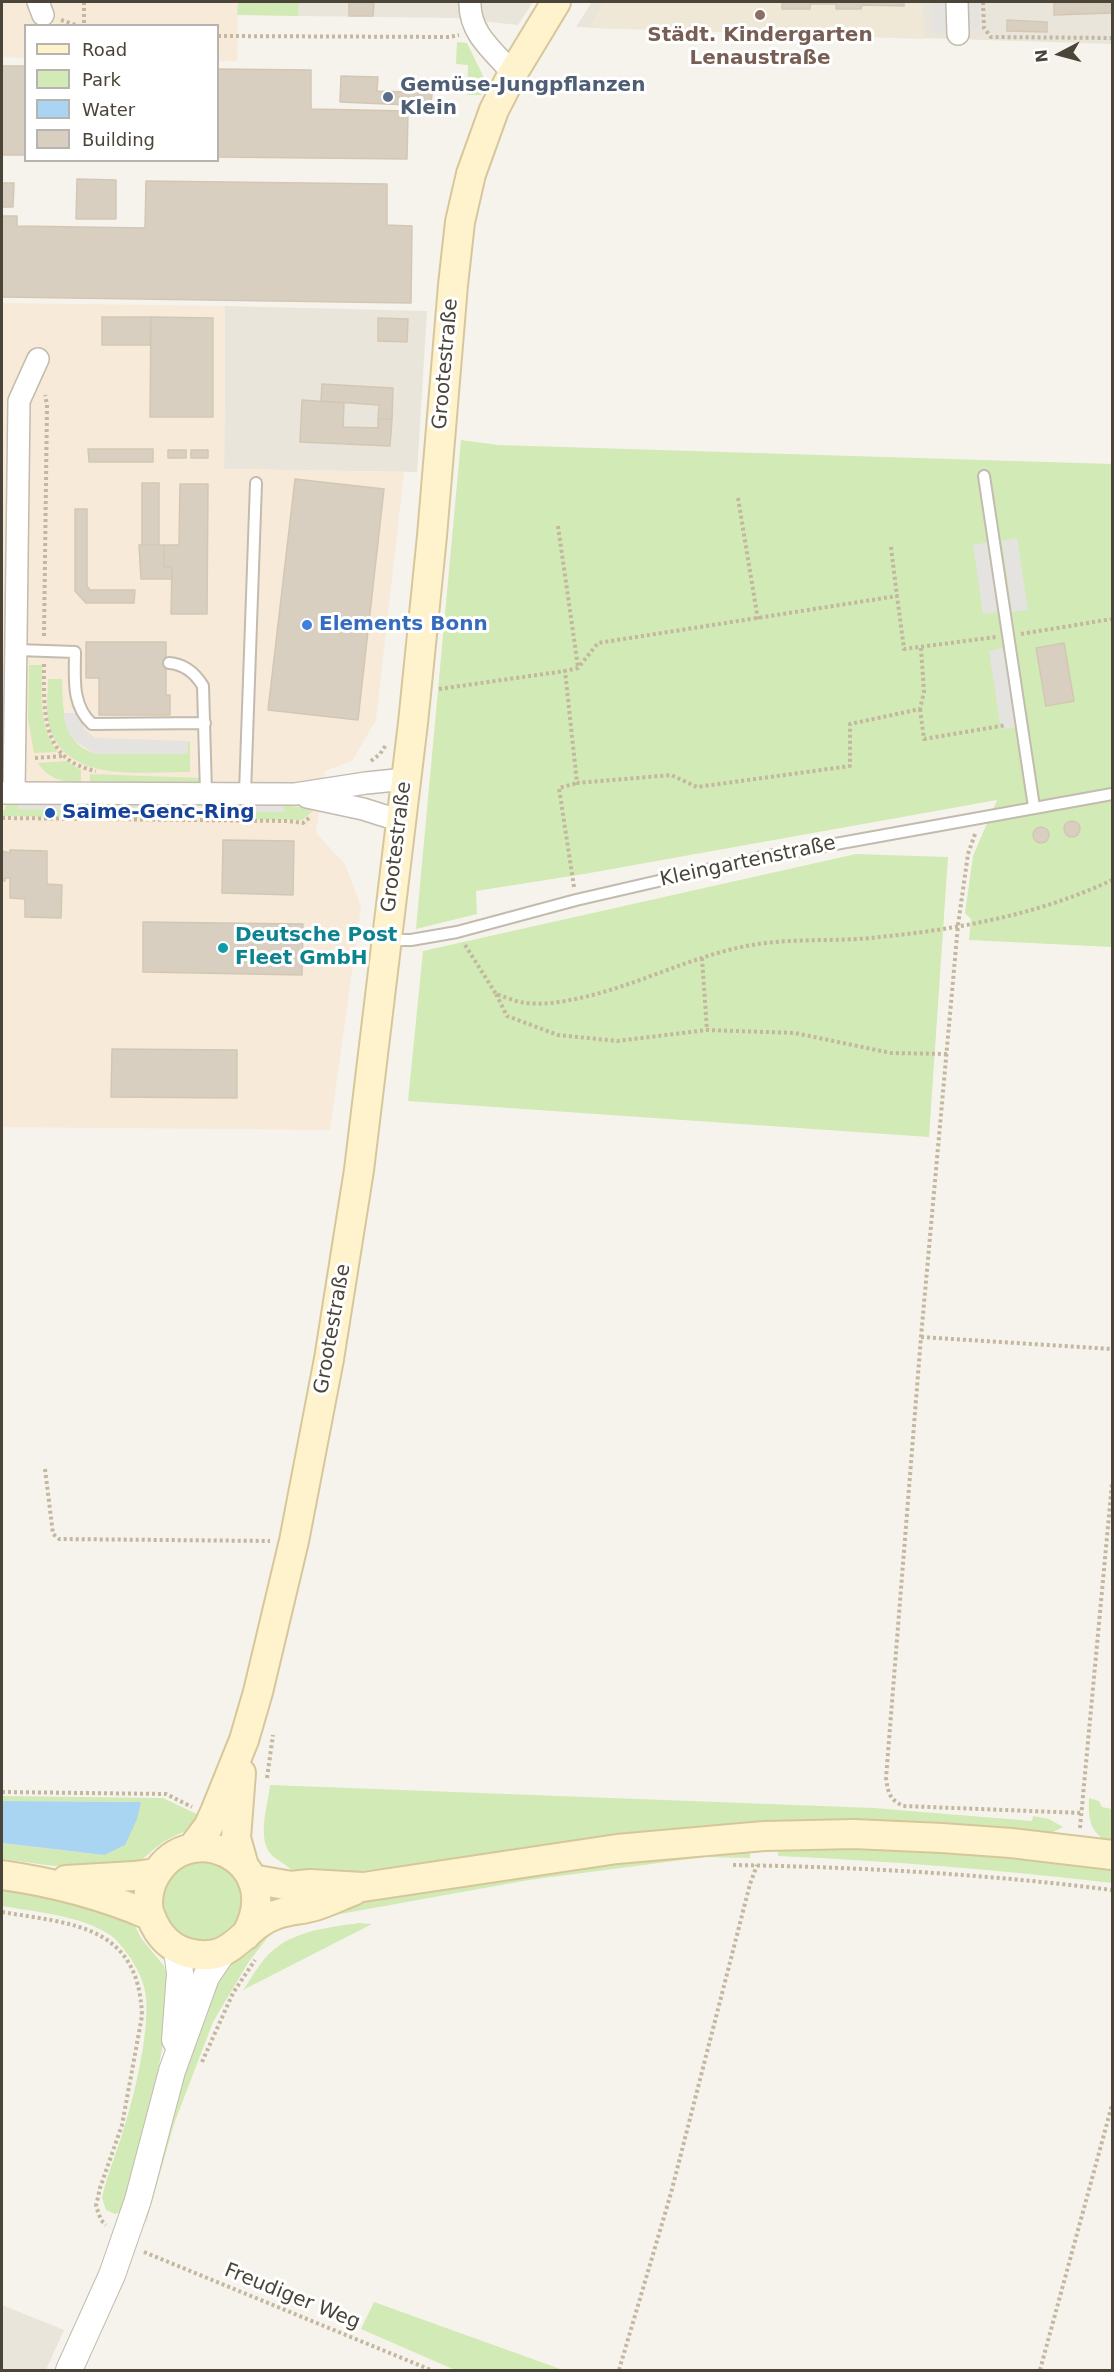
<!DOCTYPE html>
<html>
<head>
<meta charset="utf-8">
<style>
	body { margin:0 }
	#map { position:relative; width:1114px; height:2372px; overflow:hidden; background:#f6f3ec; font-family:"DejaVu Sans",sans-serif }
	canvas { display:block }
	.frame { position:absolute; inset:0; border:3px solid #4b4439; pointer-events:none }
	.legend { position:absolute; left:24px; top:24px; width:195px; height:138px; box-sizing:border-box; background:#fff; border:2px solid #b7b4b0; margin:0; padding:8px 10px; list-style:none; font-size:18px; color:#4b4439 }
	.legend li { display:flex; align-items:center; gap:12px; height:30px }
	.legend b { width:30px; border:2px solid #b7b4b0 }
	.north { position:absolute; left:1030px; top:24px; width:60px; height:60px; -webkit-text-stroke:4px #fff; paint-order:stroke; rotate:264deg; font-size:16px; font-weight:700; line-height:24px; text-align:center; color:#4b4439 }
	.north::after { content:''; display:block; margin:auto; width:21px; height:27px; background:#4b4439; clip-path:polygon(50% 0,100% 100%,50% 72%,0 100%) }
</style>
</head>
<body>
<div id="map">
<canvas width="1114" height="2372"></canvas>
<div class="frame"></div>
<ul class="legend">
<li><b style="height:8px;background:#fff3cd"></b>Road</li>
<li><b style="height:16px;background:#d2eab5"></b>Park</li>
<li><b style="height:16px;background:#a9d4f2"></b>Water</li>
<li><b style="height:16px;background:#d8cfc1"></b>Building</li>
</ul>
<div class="north">N</div>
</div>
<script>
const context = document.querySelector('canvas').getContext('2d');
context.lineJoin = 'round';
function paint(path, color) { context.fillStyle = color; context.fill(path, 'evenodd'); }
function strokePath(path, color, width, dash) { context.strokeStyle = color; context.lineWidth = width; context.lineCap = dash ? 'butt' : 'round'; context.setLineDash(dash || []); context.stroke(path); }
function drawText(font, color, halo, rows, align = 'center') {
  context.font = font + ' "DejaVu Sans",sans-serif'; context.lineWidth = 6; context.setLineDash([]); context.textBaseline = 'middle'; context.strokeStyle = halo; context.fillStyle = color; for (const [text, x, y, turn = 0] of rows) {
    context.save(); context.translate(x, y); context.rotate((+turn || 0) * Math.PI / 180); context.textAlign = isNaN(turn) ? turn : align; if (halo) context.strokeText(text, 0, 0); context.fillText(text, 0, 0); context.restore();
  }
}
paint(new Path2D(`
	M 299,2 L 533,2 L 518,25 L 454,18 L 298,16 Z
	M 592,2 L 1112,2 L 1112,44 L 576,27 Z
	M 225,306 L 427,311 L 417,472 L 224,469 Z
	M 2,2305 L 64,2330 L 46,2370 L 2,2369 Z`), '#eae5da');
paint(new Path2D(`
	M 2,2 L 238,2 L 237,61 L 218,61 L 218,26 L 26,26 L 25,58 L 2,57 Z
	M 2,303 L 225,306 L 224,469 L 404,472 L 376,720 L 352,761 L 325,771 L 316,833 L 345,864 L 361,907 L 330,1130 L 2,1127 Z`), '#f7ead8');
paint(new Path2D(`
	M 603,2 L 923,2 L 924,39 L 589,28 Z`), '#efe8d6');
paint(new Path2D(`
	M 238,2 L 299,2 L 298,16 L 237,15 Z
	M 457,42 L 467,43 L 488,86 L 481,95 L 467,95 L 468,65 L 456,64 Z
	M 461,440 L 498,445 L 1112,464 L 1112,947 L 969,940 L 971,919 L 965,913 L 973,856 L 997,800 L 584,874 L 476,891 L 477,914 L 416,929 Z
	M 29,665 L 42,665 C 42,700 38,721 57,752 L 34,753 L 28,719 Z
	M 48,679 L 62,679 C 63,709 62,750 101,754 L 187,754 L 188,741 L 190,742 L 190,772 C 143,771 65,785 49,725 C 45,710 48,694 48,679 Z
	M 2,693 L 8,694 L 6,746 L 2,755 Z
	M 66,761 L 81,770 L 81,783 C 63,782 48,779 38,763 Z
	M 90,774 L 201,778 L 200,784 L 90,784 Z
	M 6,803 L 18,803 L 19,809 L 80,810 L 80,817 L 2,816 L 2,810 L 5,810 Z
	M 284,805 L 315,809 L 302,820 L 233,819 L 233,812 L 284,812 Z
	M 92,811 L 175,812 L 175,818 L 92,818 Z
	M 856,854 L 948,857 L 929,1137 L 408,1101 L 423,951 Z
	M 270,1785 L 874,1808 L 1032,1821 L 1033,1816 L 1049,1819 L 1063,1827 L 1051,1833 L 965,1825 L 790,1820 L 700,1827 L 298,1879 C 292,1867 284,1865 274,1857 C 255,1842 268,1806 270,1785 Z
	M 2,1796 L 163,1798 L 203,1817 C 187,1833 183,1831 165,1841 C 153,1848 144,1861 131,1865 C 96,1875 38,1863 2,1859 L 2,1843 L 104,1855 L 141,1802 L 2,1801 Z
	M 1089,1798 L 1099,1801 L 1102,1807 L 1112,1809 L 1112,1843 C 1090,1835 1088,1819 1089,1798 Z
	M 908,1848 L 1044,1859 L 1112,1868 L 1112,1883 C 1001,1870 890,1861 778,1856 L 778,1849 Z
	M 750,1849 L 750,1858 L 705,1857 L 529,1880 L 301,1921 L 340,1907 L 527,1874 L 643,1859 Z
	M161 1901a41 41 0 1 1 82 0a41 41 0 1 1-82 0Z
	M 2,1888 L 69,1900 L 134,1924 L 141,1938 L 164,1966 L 167,1976 L 169,2009 L 154,2094 L 126,2203 L 120,2212 L 115,2214 L 106,2210 L 102,2198 C 107,2174 117,2152 124,2128 C 135,2093 149,2034 146,1998 C 145,1983 137,1968 129,1956 C 123,1948 116,1938 107,1933 C 77,1915 36,1912 2,1906 Z
	M 359,1923 L 372,1924 L 243,1990 C 250,1980 257,1968 265,1958 C 289,1931 325,1928 359,1923 Z
	M 284,1925 L 267,1938 L 248,1963 L 213,2022 L 174,2124 L 146,2223 L 147,2203 L 207,1996 L 226,1967 L 248,1954 L 266,1932 Z
	M 374,2302 L 563,2370 L 455,2370 L 361,2329 Z`), '#d2eab5');
paint(new Path2D(`
	M 931,2 L 949,2 L 950,33 L 932,33 Z
	M 965,2 L 979,2 L 980,28 L 966,29 Z
	M 1017,538 L 1028,610 L 1012,612 L 1002,541 Z
	M 988,542 L 998,612 L 983,614 L 973,545 Z
	M 1004,648 L 1017,727 L 1001,729 L 989,651 Z
	M 63,713 L 79,713 L 84,729 L 95,738 L 188,741 L 187,754 L 95,754 L 74,740 L 68,732 Z
	M 18,803 L 81,803 L 80,810 L 18,809 Z
	M 92,804 L 175,805 L 175,812 L 92,811 Z
	M 284,805 L 284,812 L 233,812 L 233,806 Z`), '#e5e3e0');
paint(new Path2D(`
	M 2,1801 L 141,1802 L 137,1819 L 125,1845 L 104,1855 L 2,1843 Z`), '#a9d4f2');
const building = new Path2D(`
	M 349,2 L 374,2 L 373,16 L 349,16 Z
	M 782,2 L 904,2 L 904,6 L 862,5 L 861,9 L 836,9 L 836,4 L 810,4 L 810,9 L 782,9 Z
	M 1054,2 L 1112,2 L 1112,13 L 1054,15 Z
	M 1007,20 L 1047,22 L 1047,32 L 1007,31 Z
	M 2,66 L 26,66 L 26,155 L 2,155 Z
	M 218,69 L 311,70 L 311,109 L 408,111 L 407,159 L 218,157 Z
	M 341,76 L 378,77 L 377,91 L 407,92 L 407,79 L 433,79 L 431,106 L 340,102 Z
	M 77,179 L 116,180 L 116,219 L 76,219 Z
	M 146,181 L 387,184 L 387,225 L 412,226 L 411,303 L 2,297 L 2,216 L 17,216 L 17,226 L 145,228 Z
	M 2,183 L 14,183 L 13,207 L 2,207 Z
	M 102,317 L 151,317 L 150,345 L 102,345 Z
	M 151,317 L 213,318 L 213,417 L 150,417 Z
	M 378,318 L 408,319 L 407,342 L 378,341 Z
	M 322,384 L 393,388 L 392,419 L 378,419 L 379,405 L 321,401 Z
	M 302,400 L 344,403 L 343,427 L 378,428 L 378,419 L 392,419 L 390,446 L 300,442 Z
	M 88,449 L 153,449 L 153,462 L 89,462 Z
	M 168,450 L 186,450 L 186,458 L 168,458 Z
	M 191,450 L 208,450 L 208,458 L 191,458 Z
	M 295,479 L 384,489 L 358,720 L 268,710 Z
	M 142,483 L 159,483 L 159,545 L 142,545 Z
	M 180,484 L 208,484 L 207,614 L 171,614 L 172,567 L 164,567 L 164,545 L 179,545 Z
	M 75,509 L 87,509 L 87,586 L 90,590 L 135,590 L 134,603 L 86,603 L 75,591 Z
	M 139,545 L 164,545 L 164,567 L 172,567 L 172,579 L 141,579 Z
	M 86,642 L 166,642 L 166,695 L 170,695 L 170,715 L 99,715 L 99,678 L 86,678 Z
	M 1064,643 L 1074,701 L 1046,706 L 1036,648 Z
	M1064 829a8 8 0 1 1 16 0a8 8 0 1 1-16 0Z
	M1033 835a8 8 0 1 1 16 0a8 8 0 1 1-16 0Z
	M 223,840 L 294,841 L 293,895 L 222,893 Z
	M 10,850 L 47,851 L 47,884 L 62,885 L 61,918 L 25,917 L 25,899 L 10,898 L 10,878 L 5,878 L 5,881 L 2,881 L 2,851 L 10,853 Z
	M 143,922 L 303,924 L 302,975 L 143,972 Z
	M 112,1049 L 237,1050 L 237,1098 L 111,1097 Z`);
paint(building, '#d8cfc1');
strokePath(building, '#d3c7b4', 1.5);
const service = new Path2D(`
	M 984,476 L 1034,807
	M 17,650 L 75,652 C 75,677 71,705 92,724 L 205,723
	M 169,663 C 185,664 195,673 203,686 L 206,793
	M 245,793 L 256,483
	M 387,940 L 411,940 L 457,932 L 576,900 L 758,858 L 1112,794`);
const minor = new Path2D(`
	M 38,2 L 43,15
	M 470,2 C 469,33 493,51 513,73
	M 957,2 L 958,34
	M 2,793 L 295,794 L 366,783 L 406,779
	M 14,793 L 19,401 L 38,359
	M 307,797 L 363,809 L 401,821`);
const tertiary = new Path2D(`
	M 175,2040 L 180,1973 L 177,1950
	M 69,2370 L 112,2275 L 138,2200 L 172,2071 L 206,1977 L 222,1953`);
const secondary = new Path2D(`
	M 241,1773 L 236,1838 L 244,1866
	M 192,1848 L 208,1827 L 215,1812 L 244,1740 L 258,1692 L 294,1541 L 329,1359 L 359,1170 L 413,723 L 432,536 L 453,285 L 460,222 L 471,174 L 494,110 L 513,73 L 556,2
	M 2,1875 C 52,1882 102,1895 149,1915
	M 252,1879 L 291,1886 L 310,1884 L 363,1887 L 617,1849 L 764,1836 L 854,1834 L 942,1838 L 1011,1843 L 1112,1855
	M 66,1880 L 134,1876 L 156,1873
	M 246,1935 C 289,1859 184,1811 152,1882 C 148,1892 146,1907 151,1917 C 158,1935 170,1948 188,1953 C 234,1965 241,1927 275,1915 C 288,1910 302,1910 315,1906 C 328,1902 340,1896 353,1891`);
strokePath(service, '#c2bbae', 14);
strokePath(minor, '#c2bbae', 24);
strokePath(tertiary, '#c2bbae', 28);
strokePath(secondary, '#d6c79b', 32);
strokePath(new Path2D(`
	M 84,2 L 84,26
	M 983,2 L 984,28 L 991,37 L 1112,38
	M 61,20 L 79,26
	M 218,36 L 450,37 L 459,35
	M 738,498 L 758,620
	M 558,526 L 578,667
	M 891,547 L 897,596
	M 1021,634 L 1112,619
	M 44,636 L 47,405 L 45,395
	M 921,648 L 924,692 L 920,709 L 850,724 L 850,766 L 697,787 L 671,775 L 577,783 L 565,671 L 578,668 L 598,643 L 897,596 L 904,649 L 996,637
	M 44,664 C 44,710 40,760 96,771
	M 439,689 L 565,671
	M 920,709 L 924,739 L 1006,725
	M 35,758 L 63,756
	M 371,761 L 380,754 L 386,745
	M 2,818 L 288,821 L 303,823 L 309,818
	M 975,834 L 968,854 L 958,925 L 921,1337 L 886,1778 C 888,1792 889,1799 903,1806 L 1082,1813
	M 574,887 L 559,788 L 577,783
	M 465,945 L 496,994 C 505,997 516,1002 526,1003 C 544,1005 562,1002 580,998 C 640,985 697,953 758,944 C 798,938 840,942 880,937 C 960,929 1040,914 1112,880
	M 702,958 L 707,1030
	M 496,994 L 507,1016 L 558,1035 L 617,1041 L 707,1030 L 795,1033 L 891,1053 L 947,1054
	M 921,1337 L 1112,1349
	M 45,1469 L 53,1534 L 59,1539 L 270,1541
	M 267,1778 L 273,1735
	M 2,1792 L 166,1794 L 192,1807
	M 1080,1828 L 1112,1483
	M 733,1865 C 860,1867 986,1874 1112,1890
	M 2,1912 C 73,1924 139,1925 142,2016 L 122,2125 L 100,2188 L 96,2206 L 101,2220 L 106,2225
	M 202,2062 L 233,1993 L 255,1960
	M 144,2252 L 431,2370
	M 619,2370 L 671,2193 L 750,1884 L 757,1865
	M 1040,2370 L 1112,2105`), '#c4b79f', 4, [3, 3]);
strokePath(service, '#fff', 10);
strokePath(minor, '#fff', 21);
strokePath(tertiary, '#fff', 26);
strokePath(secondary, '#fff3cd', 28);
for (const [x, y, r, color] of [
	[760,15,6,"#8d6e63"],
	[388,97,6,"#5c6f8a"],
	[307,625,6,"#3f7fe0"],
	[50,813,6,"#1a4fb4"],
	[223,948,6,"#0f9aa8"]
]) { const dot = new Path2D(); dot.arc(x, y, r, 0, 2 * Math.PI); context.fillStyle = color; context.fill(dot); strokePath(dot, '#fff', 2); }
drawText('bold 20px', '#785e54', '#fff', [
	["Städt. Kindergarten",760,36],
	["Lenaustraße",760,59]
]);
drawText('bold 20px', '#4e5e75', '#fff', [
	["Gemüse-Jungpflanzen",400,86],
	["Klein",400,109]
], 'left');
drawText('20px', '#4b4439', '#fff', [
	["Grootestraße",446,364,-85],
	["Grootestraße",397,847,-83],
	["Kleingartenstraße",748,862,-12],
	["Grootestraße",333,1329,-80],
	["Freudiger Weg",292,2297,22]
]);
drawText('bold 20px', '#366cbe', '#fff', [
	["Elements Bonn",319,625]
], 'left');
drawText('bold 20px', '#164399', '#fff', [
	["Saime-Genc-Ring",62,813]
], 'left');
drawText('bold 20px', '#0d838f', '#fff', [
	["Deutsche Post",235,936],
	["Fleet GmbH",235,959]
], 'left');
</script>
</body>
</html>
